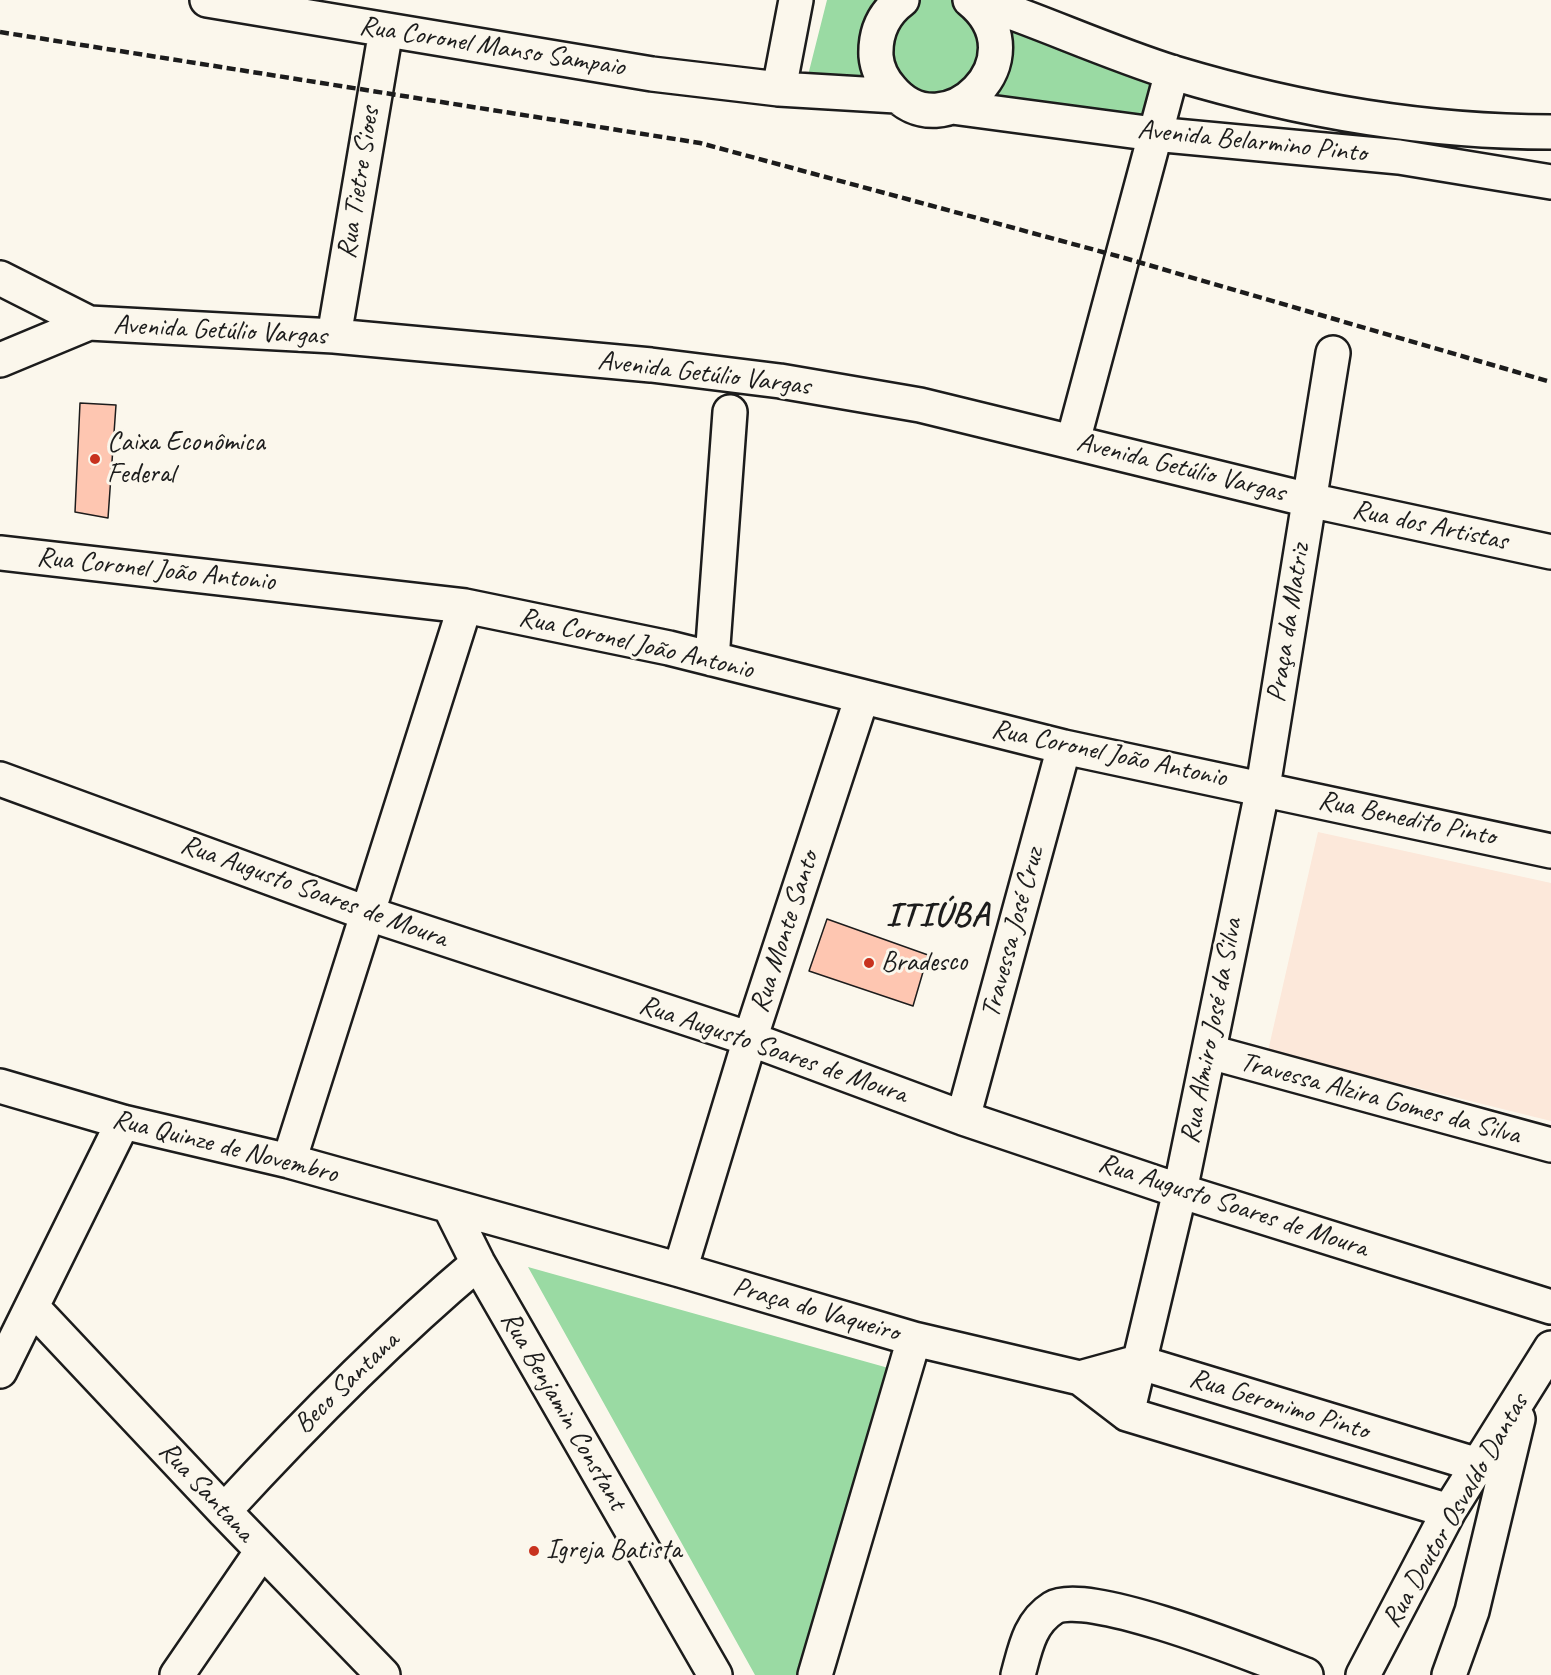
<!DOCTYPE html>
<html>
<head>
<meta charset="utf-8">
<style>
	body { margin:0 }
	canvas { display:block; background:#fbf7ec }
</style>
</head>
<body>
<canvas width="1551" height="1675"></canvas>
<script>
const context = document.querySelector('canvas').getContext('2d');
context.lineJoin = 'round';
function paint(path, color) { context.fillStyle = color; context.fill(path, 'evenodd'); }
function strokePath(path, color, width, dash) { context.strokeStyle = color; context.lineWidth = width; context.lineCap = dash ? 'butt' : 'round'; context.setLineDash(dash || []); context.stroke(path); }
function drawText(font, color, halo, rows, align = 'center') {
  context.font = font + ' Caveat,sans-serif'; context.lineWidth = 6; context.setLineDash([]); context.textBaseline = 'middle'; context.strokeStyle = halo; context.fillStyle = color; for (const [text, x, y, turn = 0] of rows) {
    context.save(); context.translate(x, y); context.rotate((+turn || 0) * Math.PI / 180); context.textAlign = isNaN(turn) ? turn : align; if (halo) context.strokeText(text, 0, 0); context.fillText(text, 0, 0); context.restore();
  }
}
paint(new Path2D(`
	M 1318,832 L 1551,883 L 1551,1121 L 1268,1051 Z`), '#fce8da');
paint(new Path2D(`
	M 827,0 L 966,0 L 1172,72 L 1154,134 L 801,103 Z
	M 528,1267 L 892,1369 L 811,1675 L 755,1675 Z`), '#9adaa3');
const building = new Path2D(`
	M 80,403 L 116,405 L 108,518 L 75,512 Z
	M 827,919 L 928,955 L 913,1006 L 809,971 Z`);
paint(building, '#fec6b1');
strokePath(building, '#1c1c1c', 1.5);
const minor = new Path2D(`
	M 207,0 L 652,74 L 779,89 L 896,96
	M 902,0 C 883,14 875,33 876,56 C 877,68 883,80 891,89 C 944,153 1042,58 970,0
	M 977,0 C 1043,22 1107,52 1174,73 C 1297,110 1422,132 1551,132
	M 779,89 L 796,0
	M 952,107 L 1154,134 L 1399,157 L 1551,182
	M 0,278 L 89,323 L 334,336 L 651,365 L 780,381 L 920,405 L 1309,500 L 1551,552
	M 334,336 L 386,30
	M 0,360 L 89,323
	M 1073,441 L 1172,72
	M 0,553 L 465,606 L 669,648 L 1064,747 L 1551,851
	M 712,659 L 730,412
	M 0,779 L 366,913 L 750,1039 L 963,1118 L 1180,1191 L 1551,1307
	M 1210,1052 L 1551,1145
	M 0,1086 L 123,1122 L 289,1161 L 680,1270 L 914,1339 L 1080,1378 L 1127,1414 L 1449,1511
	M 963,1118 L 1064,747
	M 289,1161 L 465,606
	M 450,1207 L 478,1263 L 715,1675
	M 680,1270 L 750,1039 L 862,697
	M 32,1307 L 224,1511 L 383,1675
	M 0,1371 L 123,1122
	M 1080,1378 L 1138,1362 L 1478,1465
	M 1127,1414 L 1180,1191 L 1263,787 L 1333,353
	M 224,1511 C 304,1424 388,1339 478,1263
	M 177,1675 L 262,1551
	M 815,1675 L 914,1339
	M 1018,1675 C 1025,1650 1029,1623 1053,1608 C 1087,1587 1264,1659 1306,1675
	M 1363,1675 L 1449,1511 L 1551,1348
	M 1449,1675 L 1472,1611 L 1518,1419`);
strokePath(minor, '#1c1c1c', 38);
strokePath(minor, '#fbf7ec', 33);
strokePath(new Path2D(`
	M 0,32 L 700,143 L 1121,257 L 1551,382`), '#1c1c1c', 4.5, [9, 4.5]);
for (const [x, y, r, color] of [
	[95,459,6,"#c8321e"],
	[869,963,6,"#c8321e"],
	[534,1551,6,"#c8321e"]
]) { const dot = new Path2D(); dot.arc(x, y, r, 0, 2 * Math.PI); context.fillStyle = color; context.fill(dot); strokePath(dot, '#fbf7ec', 2); }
drawText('28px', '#1c1c1c', '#fbf7ec', [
	["Rua Coronel Manso Sampaio",492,47,9],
	["Avenida Belarmino Pinto",1252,142,6],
	["Rua Tietre Sioes",359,183,-81],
	["Avenida Getúlio Vargas",220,331,3],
	["Avenida Getúlio Vargas",704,374,7],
	["Avenida Getúlio Vargas",1181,468,14],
	["Rua dos Artistas",1430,526,12],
	["Rua Coronel João Antonio",156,570,6],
	["Praça da Matriz",1289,623,-81],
	["Rua Coronel João Antonio",636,644,13],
	["Rua Coronel João Antonio",1109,754,12],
	["Rua Benedito Pinto",1407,819,12],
	["Rua Augusto Soares de Moura",314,892,20],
	["Rua Monte Santo",785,932,-72],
	["Travessa José Cruz",1013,933,-75],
	["Rua Almiro José da Silva",1212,1031,-79],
	["Rua Augusto Soares de Moura",773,1050,19],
	["Travessa Alzira Gomes da Silva",1380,1099,15],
	["Rua Quinze de Novembro",225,1147,14],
	["Rua Augusto Soares de Moura",1233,1206,18],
	["Praça do Vaqueiro",816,1310,16],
	["Beco Santana",347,1383,-44],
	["Rua Geronimo Pinto",1279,1405,17],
	["Rua Benjamin Constant",563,1411,60],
	["Rua Santana",206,1492,47],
	["Rua Doutor Osvaldo Dantas",1456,1511,-60]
]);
drawText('28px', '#1c1c1c', '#fbf7ec', [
	["Caixa Econômica",107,443],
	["Federal",107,475],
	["Bradesco",881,963],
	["Igreja Batista",546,1551]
], 'left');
context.letterSpacing = '1.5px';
drawText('bold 34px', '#1c1c1c', '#fbf7ec', [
	["ITIÚBA",938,916]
]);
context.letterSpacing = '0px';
</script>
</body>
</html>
